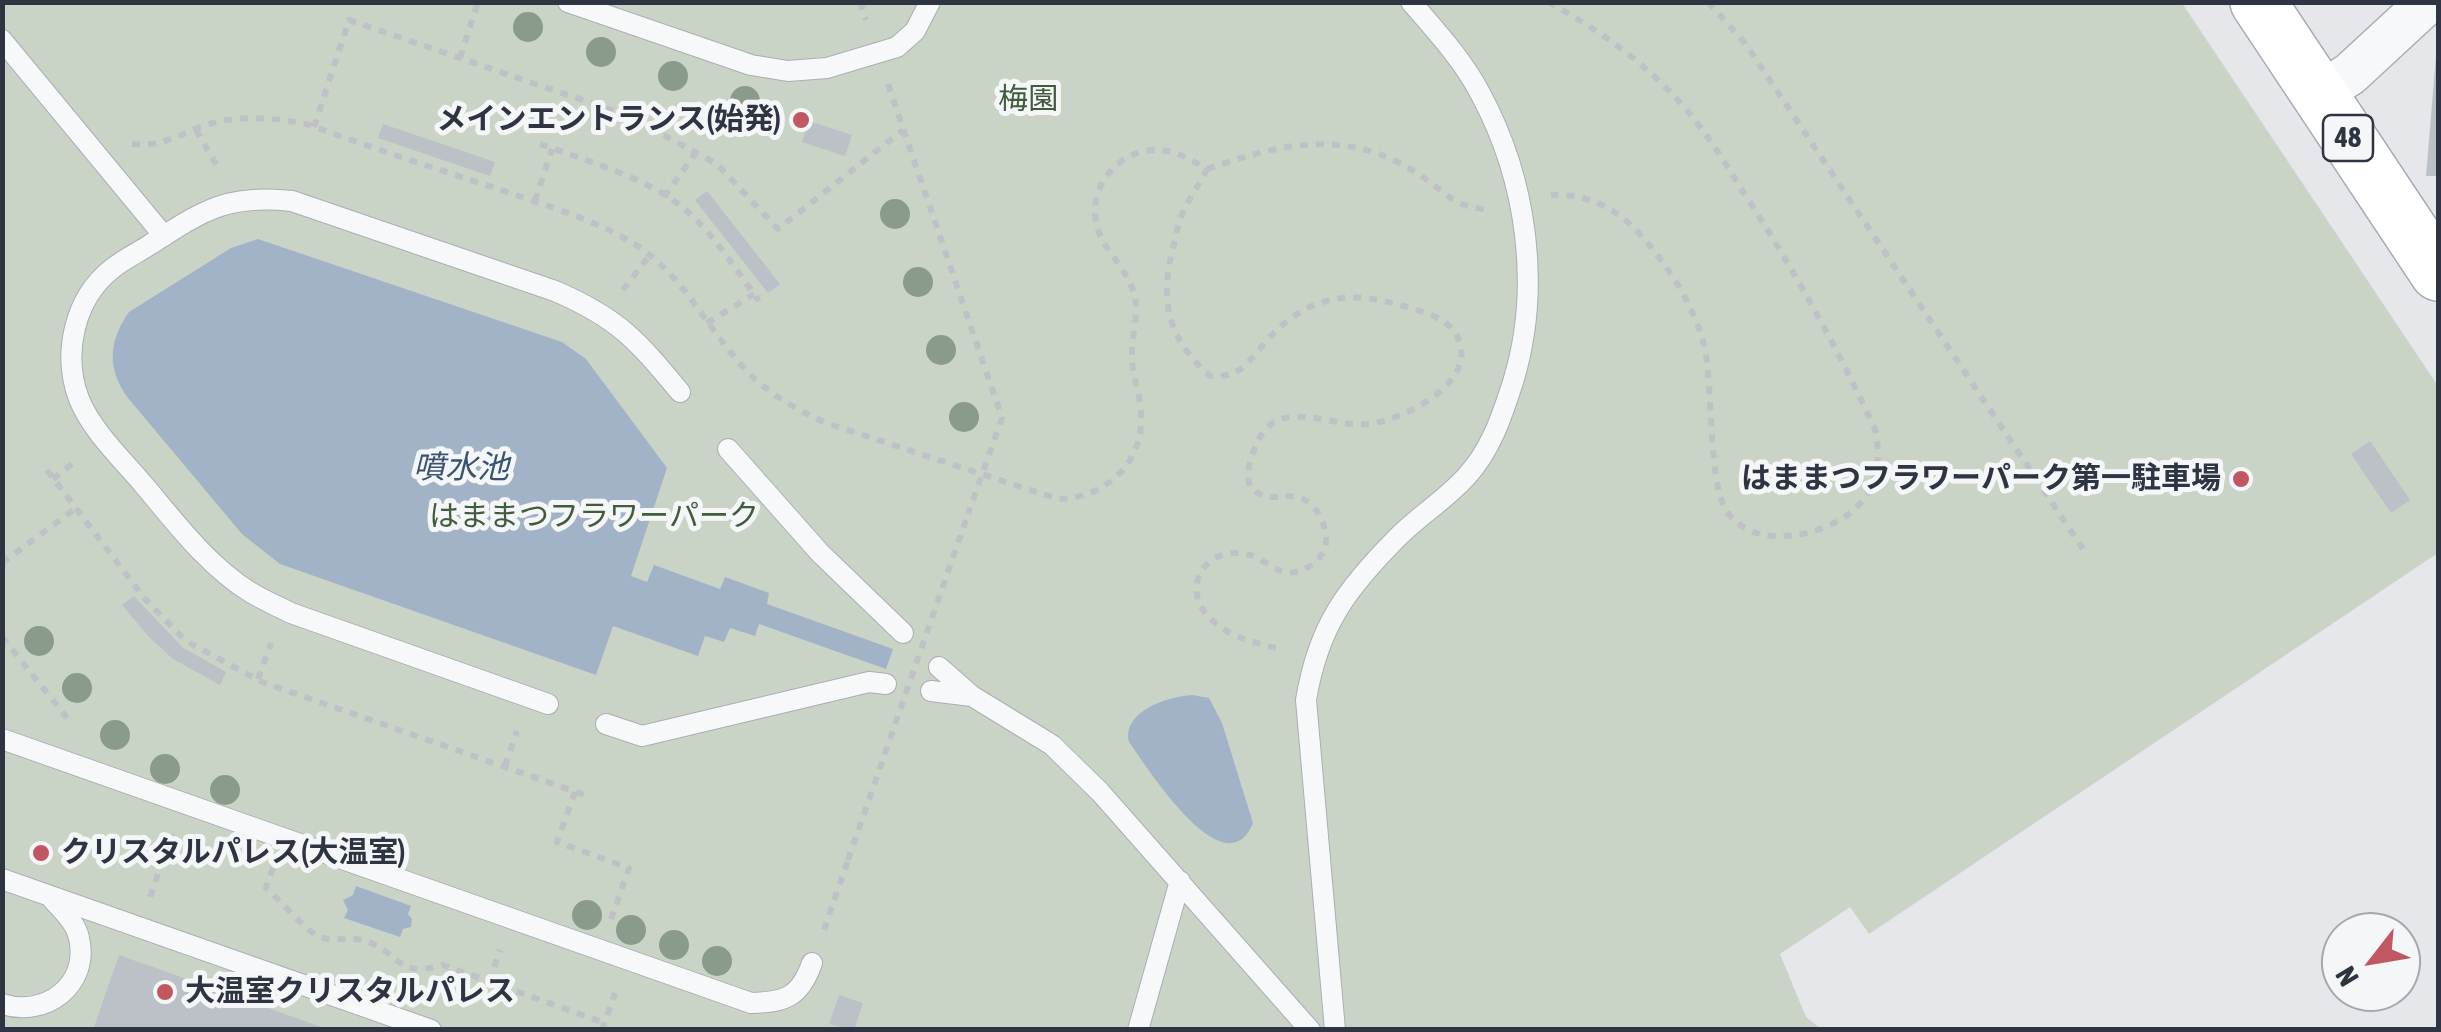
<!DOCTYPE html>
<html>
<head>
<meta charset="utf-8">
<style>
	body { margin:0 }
	#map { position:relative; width:2441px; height:1032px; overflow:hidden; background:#e5e7eb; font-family:"Asap Condensed",sans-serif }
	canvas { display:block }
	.frame { position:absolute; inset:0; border:5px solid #2e3442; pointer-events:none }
	.north { position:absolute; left:2321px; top:912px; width:100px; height:100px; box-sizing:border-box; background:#f4f6f8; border:2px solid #a5a8af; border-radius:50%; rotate:239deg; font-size:28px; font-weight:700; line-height:40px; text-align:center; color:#2e3442 }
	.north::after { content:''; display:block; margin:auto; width:35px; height:45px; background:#c25764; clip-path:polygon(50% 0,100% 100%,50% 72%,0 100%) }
</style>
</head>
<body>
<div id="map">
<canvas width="2441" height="1032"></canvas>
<div class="frame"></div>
<div class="north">N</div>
</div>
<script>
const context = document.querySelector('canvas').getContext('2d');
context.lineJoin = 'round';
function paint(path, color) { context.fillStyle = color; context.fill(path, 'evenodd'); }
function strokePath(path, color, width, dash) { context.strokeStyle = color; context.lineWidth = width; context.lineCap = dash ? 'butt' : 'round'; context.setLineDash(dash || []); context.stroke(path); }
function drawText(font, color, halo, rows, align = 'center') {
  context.font = font + ' "Asap Condensed","Noto Sans JP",sans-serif'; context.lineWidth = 10; context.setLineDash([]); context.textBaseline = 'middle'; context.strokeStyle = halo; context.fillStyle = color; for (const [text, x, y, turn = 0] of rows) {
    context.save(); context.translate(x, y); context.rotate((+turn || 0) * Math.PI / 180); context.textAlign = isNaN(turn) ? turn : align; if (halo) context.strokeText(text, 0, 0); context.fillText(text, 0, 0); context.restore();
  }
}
paint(new Path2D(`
	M 3,3 L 2182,3 L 2438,386 L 2438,553 L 1869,934 L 1850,907 L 1780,954 L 1806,1017 L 1821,1029 L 3,1029 Z`), '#c9d4c6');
paint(new Path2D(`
	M 258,239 L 562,342 L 586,359 L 667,468 L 631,576 L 647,582 L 654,565 L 720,589 L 725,577 L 769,593 L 767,604 L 893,649 L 886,669 L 759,624 L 755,636 L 730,628 L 724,642 L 705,636 L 698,656 L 613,626 L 596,675 L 280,564 L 242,534 L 128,398 C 107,369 108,342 129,312 L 231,248 Z
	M 1193,695 L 1209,698 L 1222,723 L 1253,823 C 1225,891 1147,767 1129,742 C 1122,711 1169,696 1193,695 Z
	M 356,886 L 411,906 L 408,914 L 412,919 L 411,927 L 403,929 L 400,937 L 344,918 L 348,910 L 343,900 L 353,895 Z`), '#a3b3c7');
paint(new Path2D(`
	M 2436,56 L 2438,56 L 2438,176 L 2426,176 Z
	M 809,121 L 852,135 L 845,156 L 802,142 Z
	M 383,124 L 495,162 L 490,176 L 378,138 Z
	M 707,191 L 780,284 L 768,293 L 695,200 Z
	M 2370,441 L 2410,500 L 2391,513 L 2351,454 Z
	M 134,596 L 182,647 L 226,672 L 220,685 L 173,659 L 149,637 L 122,605 Z
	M 119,955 L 327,1029 L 327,1030 L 93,1030 Z
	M 839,995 L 863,1003 L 854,1030 L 829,1024 Z`), '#bcc0c7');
const lane = new Path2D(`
	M 568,2 L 751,65 L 788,71 L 827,68 L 897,47 L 915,31 L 930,2
	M 2,40 L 164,236
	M 728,449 L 820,553 L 903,633
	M 939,667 L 972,696 L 1052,745 L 1100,792 L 1310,1030
	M 931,691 L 972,696
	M 548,704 L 291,613 C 277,606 263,600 250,592 C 207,565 176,523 143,484 C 121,458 92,431 79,399 C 62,354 74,298 113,268 C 124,259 139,252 151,244 C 204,210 227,194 292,201 L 555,291 C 618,318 637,340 680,392
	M 606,724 L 642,736 L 869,682 L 886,684
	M 2,739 L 751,1003 C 786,1002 800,997 812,963
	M 2,879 L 431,1030
	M 2,1004 C 45,1018 90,985 79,938 C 76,923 63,911 53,900
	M 1138,1030 L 1180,881
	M 1335,1030 L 1306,700 C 1318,627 1346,589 1398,537 C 1419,516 1446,499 1466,477 C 1491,450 1502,416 1513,382 C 1542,287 1527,180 1480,93 C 1462,59 1436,31 1411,2`);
const street = new Path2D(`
	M 2319,94 L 2350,74 L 2428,2`);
const primary = new Path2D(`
	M 2258,2 L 2438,273`);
strokePath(lane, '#aaaeb5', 22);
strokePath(street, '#aaaeb5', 45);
strokePath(primary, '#a5abb6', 58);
strokePath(new Path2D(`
	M 860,2 L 866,20
	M 1548,2 C 1588,24 1626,49 1659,81 C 1693,112 1718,151 1742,190 C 1792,266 1837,347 1875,429 C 1884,471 1872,505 1832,524 C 1814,533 1793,537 1773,536 C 1755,535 1738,527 1727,512 C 1707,480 1714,388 1704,345 C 1694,305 1667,264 1639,233 C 1616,208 1585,193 1551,195
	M 1708,2 L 1745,43 L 2083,549
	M 460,58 L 478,2
	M 888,84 L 1002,418 L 968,514
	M 314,127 L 349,20 L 626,115 L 717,164 L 778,229 L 903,130
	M 196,130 L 219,169
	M 132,144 C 159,147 175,137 200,127 C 235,114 274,117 310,125 C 376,150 445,171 513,194 C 554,208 596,221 633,243 C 682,273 706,327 744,368 C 766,393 796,409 826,423 L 1058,499 C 1107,498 1145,462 1141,411 C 1140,393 1132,376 1132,357 C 1131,334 1141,313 1133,290 C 1124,265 1101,248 1096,222 C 1089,186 1119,149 1157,150 C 1176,150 1191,160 1207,169 C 1200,183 1191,196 1184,210 C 1178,222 1176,236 1173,248 C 1159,301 1168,339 1210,376 C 1243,379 1250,358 1270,337 C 1309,295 1350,290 1403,306 C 1421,311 1445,317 1456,334 C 1483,381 1404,420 1368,424 C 1326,428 1275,392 1254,450 C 1249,463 1246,473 1250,487 C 1271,506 1279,491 1300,498 C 1317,503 1327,526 1326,542 C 1326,552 1318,561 1310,566 C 1278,586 1268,554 1239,553 C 1203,551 1183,588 1207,615 C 1227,638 1255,642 1283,650
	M 540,144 C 587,161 649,178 687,211 C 715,236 737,271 759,301
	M 1207,169 C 1281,143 1347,128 1417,173 C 1442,189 1454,208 1485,209
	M 664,197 L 697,151
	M 535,201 L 552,149
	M 623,290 L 649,256
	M 707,323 L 754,294
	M 47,470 L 145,599 L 186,641 L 262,682 L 585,795
	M 53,479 L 76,461
	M 2,563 L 76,508
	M 2,637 L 72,724
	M 258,679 L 271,643
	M 505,766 L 517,731
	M 575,792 L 557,842 L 629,868 L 611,920
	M 273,868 L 266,888 C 280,900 305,930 318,936 C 334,943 350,936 365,941 C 399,951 396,979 443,965 L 605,1023
	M 150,897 L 172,834
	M 824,930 L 848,860
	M 489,982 L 500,950
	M 602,1030 L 615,993`), '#bfc1c6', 6, [8, 8]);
strokePath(lane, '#f7f8f9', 20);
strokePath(street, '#f7f8f9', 42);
strokePath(primary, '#fff', 55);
strokePath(new Path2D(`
	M 848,860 L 968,514`), '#bfc1c6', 6, [8, 8]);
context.fillStyle = '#8b9b8b';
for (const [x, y] of [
	[528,27],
	[601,52],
	[673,76],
	[745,101],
	[895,214],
	[918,282],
	[941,350],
	[964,417],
	[39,641],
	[77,688],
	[115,735],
	[165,769],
	[225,790],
	[587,915],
	[631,930],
	[674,945],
	[717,961]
]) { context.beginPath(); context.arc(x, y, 15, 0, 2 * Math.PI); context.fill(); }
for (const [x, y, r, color] of [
	[801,120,10,"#c25764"],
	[2241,479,10,"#c25764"],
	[41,853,10,"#c25764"],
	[165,992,10,"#c25764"]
]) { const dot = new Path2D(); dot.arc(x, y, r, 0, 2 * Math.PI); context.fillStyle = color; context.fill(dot); strokePath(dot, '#f4f6f8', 4); }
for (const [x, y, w] of [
	[2348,138,50]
]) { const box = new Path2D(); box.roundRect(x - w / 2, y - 23, w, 46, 8); context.fillStyle = '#f4f6f8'; context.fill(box); strokePath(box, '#2e3442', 2.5); }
drawText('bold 28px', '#2e3442', null, [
	["48",2348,138]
]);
drawText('30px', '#415c3c', '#f4f6f8', [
	["梅園",1028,100],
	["はままつフラワーパーク",594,517]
]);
drawText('bold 30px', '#2e3442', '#f4f6f8', [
	["メインエントランス(始発)",781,120],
	["はままつフラワーパーク第一駐車場",2221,479],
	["クリスタルパレス(大温室)",61,853,"left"],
	["大温室クリスタルパレス",185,992,"left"]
], 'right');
drawText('italic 32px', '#3b5272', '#f4f6f8', [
	["噴水池",461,468]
]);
</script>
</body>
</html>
